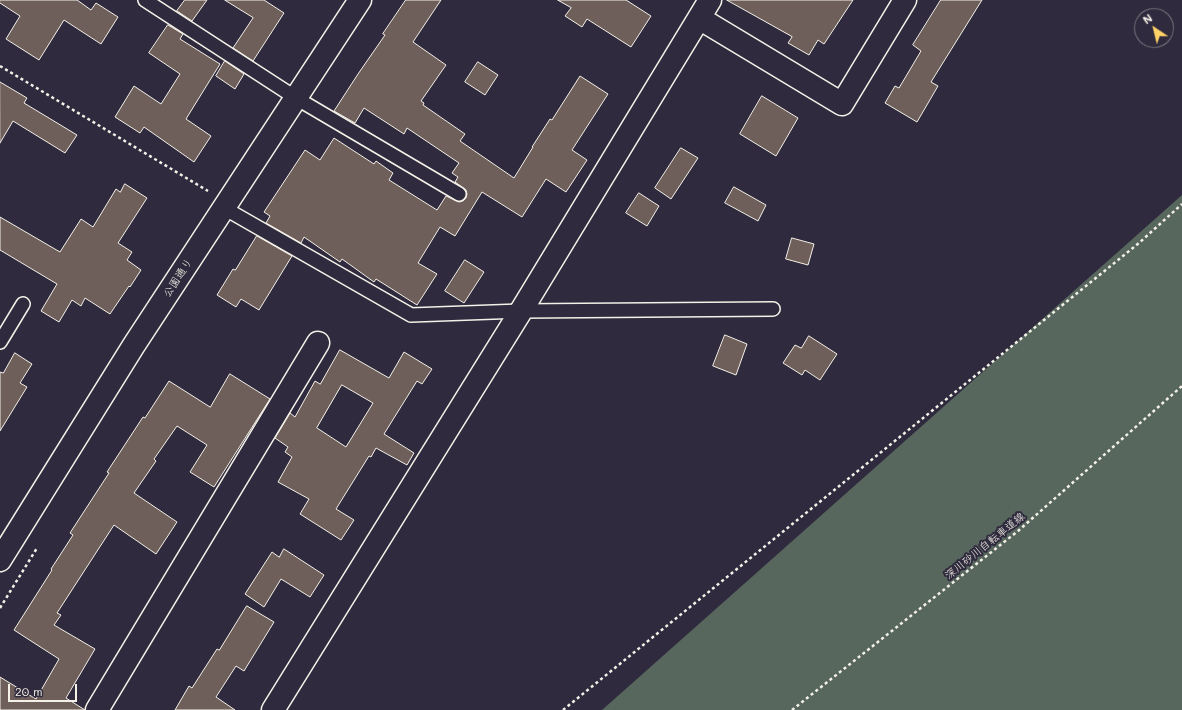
<!DOCTYPE html>
<html>
<head>
<meta charset="utf-8">
<style>
	body { margin:0 }
	#map { position:relative; width:1182px; height:710px; overflow:hidden; background:#2f2a3d; font-family:Mali,sans-serif }
	canvas { display:block }
	.north { position:absolute; left:1134px; top:8px; width:40px; height:40px; box-sizing:border-box; background:#2f2a3d; border:1px solid #7e7a81; border-radius:50%; rotate:325deg; font-size:11px; font-weight:700; line-height:16px; text-align:center; color:#f4f1e8 }
	.north::after { content:''; display:block; margin:auto; width:14px; height:18px; background:#ffd166; clip-path:polygon(50% 0,100% 100%,50% 72%,0 100%) }
	.scale { position:absolute; left:8px; top:684px; width:69px; height:18px; box-sizing:border-box; border:2px solid #f4f1e8; border-top:0; padding-left:5px; font-size:12px; line-height:14px; white-space:nowrap; color:#f4f1e8; -webkit-text-stroke:3px #2f2a3d; paint-order:stroke }
</style>
</head>
<body>
<div id="map">
<canvas width="1182" height="710"></canvas>
<div class="north">N</div>
<div class="scale">20 m</div>
</div>
<script>
const context = document.querySelector('canvas').getContext('2d');
context.lineJoin = 'round';
function paint(path, color) { context.fillStyle = color; context.fill(path, 'evenodd'); }
function strokePath(path, color, width, dash) { context.strokeStyle = color; context.lineWidth = width; context.lineCap = dash ? 'butt' : 'round'; context.setLineDash(dash || []); context.stroke(path); }
function drawText(font, color, halo, rows, align = 'center') {
  context.font = font + ' Mali,"Klee One",sans-serif'; context.lineWidth = 4; context.setLineDash([]); context.textBaseline = 'middle'; context.strokeStyle = halo; context.fillStyle = color; for (const [text, x, y, turn = 0] of rows) {
    context.save(); context.translate(x, y); context.rotate((+turn || 0) * Math.PI / 180); context.textAlign = isNaN(turn) ? turn : align; if (halo) context.strokeText(text, 0, 0); context.fillText(text, 0, 0); context.restore();
  }
}
paint(new Path2D(`
	M 1182,195 L 1182,710 L 602,710 Z`), '#58675e');
const building = new Path2D(`
	M 0,0 L 77,0 L 91,10 L 96,3 L 118,17 L 101,44 L 64,20 L 39,60 L 6,39 L 20,16 L 0,3 Z
	M 185,0 L 207,0 L 192,21 L 177,11 Z
	M 225,0 L 264,0 L 284,13 L 253,61 L 233,48 L 253,18 Z
	M 406,0 L 441,0 L 413,42 L 446,65 L 421,101 L 424,103 L 423,105 L 465,134 L 460,141 L 514,178 L 533,147 L 532,147 L 550,119 L 552,120 L 580,76 L 608,94 L 572,150 L 587,160 L 566,192 L 546,179 L 522,217 L 482,192 L 455,236 L 440,227 L 418,263 L 437,274 L 417,305 L 376,279 L 374,282 L 342,259 L 340,262 L 304,237 L 301,243 L 266,223 L 270,216 L 264,212 L 305,150 L 320,160 L 334,138 L 374,164 L 376,161 L 393,173 L 389,180 L 437,210 L 446,196 L 459,202 L 463,201 L 466,198 L 467,194 L 466,190 L 455,182 L 458,177 L 452,173 L 459,163 L 407,128 L 404,134 L 364,108 L 355,123 L 334,111 L 358,74 L 385,35 L 383,34 Z
	M 558,0 L 626,0 L 651,16 L 631,47 L 587,19 L 582,27 L 565,16 L 571,8 Z
	M 727,0 L 853,0 L 824,44 L 818,40 L 809,55 L 788,43 L 792,37 Z
	M 941,0 L 982,0 L 931,82 L 938,86 L 917,122 L 885,103 L 895,86 L 899,88 L 921,51 L 913,45 Z
	M 168,25 L 183,34 L 180,39 L 220,64 L 186,119 L 211,136 L 194,162 L 144,127 L 140,133 L 115,117 L 134,86 L 161,104 L 180,74 L 149,53 Z
	M 225,61 L 244,74 L 235,89 L 216,76 Z
	M 478,62 L 498,75 L 485,95 L 465,82 Z
	M 0,82 L 27,98 L 24,103 L 77,135 L 65,153 L 13,121 L 0,143 Z
	M 762,96 L 798,118 L 776,156 L 740,134 Z
	M 681,148 L 698,158 L 671,199 L 655,188 Z
	M 125,184 L 147,198 L 118,243 L 132,252 L 127,260 L 141,270 L 130,287 L 129,286 L 110,314 L 85,298 L 81,306 L 72,300 L 59,322 L 41,311 L 57,284 L 0,250 L 0,217 L 60,252 L 81,219 L 93,227 L 116,189 L 120,192 Z
	M 734,187 L 766,205 L 758,221 L 725,203 Z
	M 639,193 L 659,206 L 647,226 L 626,213 Z
	M 257,236 L 292,256 L 259,310 L 241,299 L 236,307 L 217,295 L 233,269 L 235,270 Z
	M 792,238 L 814,244 L 808,265 L 786,259 Z
	M 465,260 L 484,272 L 464,303 L 445,291 Z
	M 725,335 L 747,344 L 736,375 L 713,366 Z
	M 809,336 L 837,354 L 820,380 L 805,370 L 802,375 L 783,363 L 795,345 L 801,348 Z
	M 340,350 L 389,378 L 404,352 L 432,369 L 422,384 L 417,381 L 384,434 L 414,453 L 407,465 L 376,448 L 371,457 L 369,456 L 336,509 L 354,520 L 341,540 L 300,514 L 309,499 L 278,482 L 292,457 L 285,452 L 288,447 L 275,438 L 290,413 L 295,417 L 315,381 L 320,384 ZM 342,385 L 373,403 L 346,447 L 317,428 Z
	M 15,353 L 32,364 L 20,383 L 27,387 L 0,431 L 0,372 L 3,373 Z
	M 230,374 L 270,399 L 214,487 L 190,472 L 207,445 L 177,426 L 154,459 L 156,461 L 134,493 L 177,522 L 156,554 L 114,525 L 57,613 L 61,615 L 54,625 L 95,649 L 66,698 L 85,710 L 0,710 L 0,677 L 36,699 L 59,659 L 14,630 L 52,570 L 51,569 L 73,535 L 70,533 L 109,473 L 107,472 L 143,417 L 145,418 L 169,381 L 210,407 Z
	M 284,549 L 324,575 L 310,597 L 281,579 L 264,607 L 245,594 L 272,552 L 279,557 Z
	M 247,606 L 274,622 L 244,671 L 236,666 L 216,697 L 235,710 L 175,710 L 189,686 L 192,688 L 217,649 L 219,650 Z`);
paint(building, '#6e5f5b');
strokePath(building, '#f4f1e8', 1);
const service = new Path2D(`
	M 145,0 L 296,98 L 459,194
	M 224,208 L 411,315 L 521,311 L 773,309
	M 0,342 L 23,304`);
const minor = new Path2D(`
	M 699,18 L 842,104 L 905,0
	M 97,710 L 318,343
	M 273,710 L 521,311 L 710,0`);
const tertiary = new Path2D(`
	M 0,560 L 134,345 L 360,0`);
strokePath(service, '#f4f1e8', 16);
strokePath(minor, '#f4f1e8', 25);
strokePath(tertiary, '#f4f1e8', 25);
strokePath(new Path2D(`
	M 0,66 L 208,191
	M 0,608 L 37,548
	M 563,710 L 1139,243 L 1182,204
	M 792,710 L 1018,531 L 1182,386`), '#f4f1e8', 2.5, [3, 3]);
strokePath(service, '#2f2a3d', 13);
strokePath(minor, '#2f2a3d', 22);
strokePath(tertiary, '#2f2a3d', 22);
drawText('11px', '#f4f1e8', '#2f2a3d', [
	["公園通り",178,278,-57],
	["深川砂川自転車道線",985,546,-39]
]);
</script>
</body>
</html>
